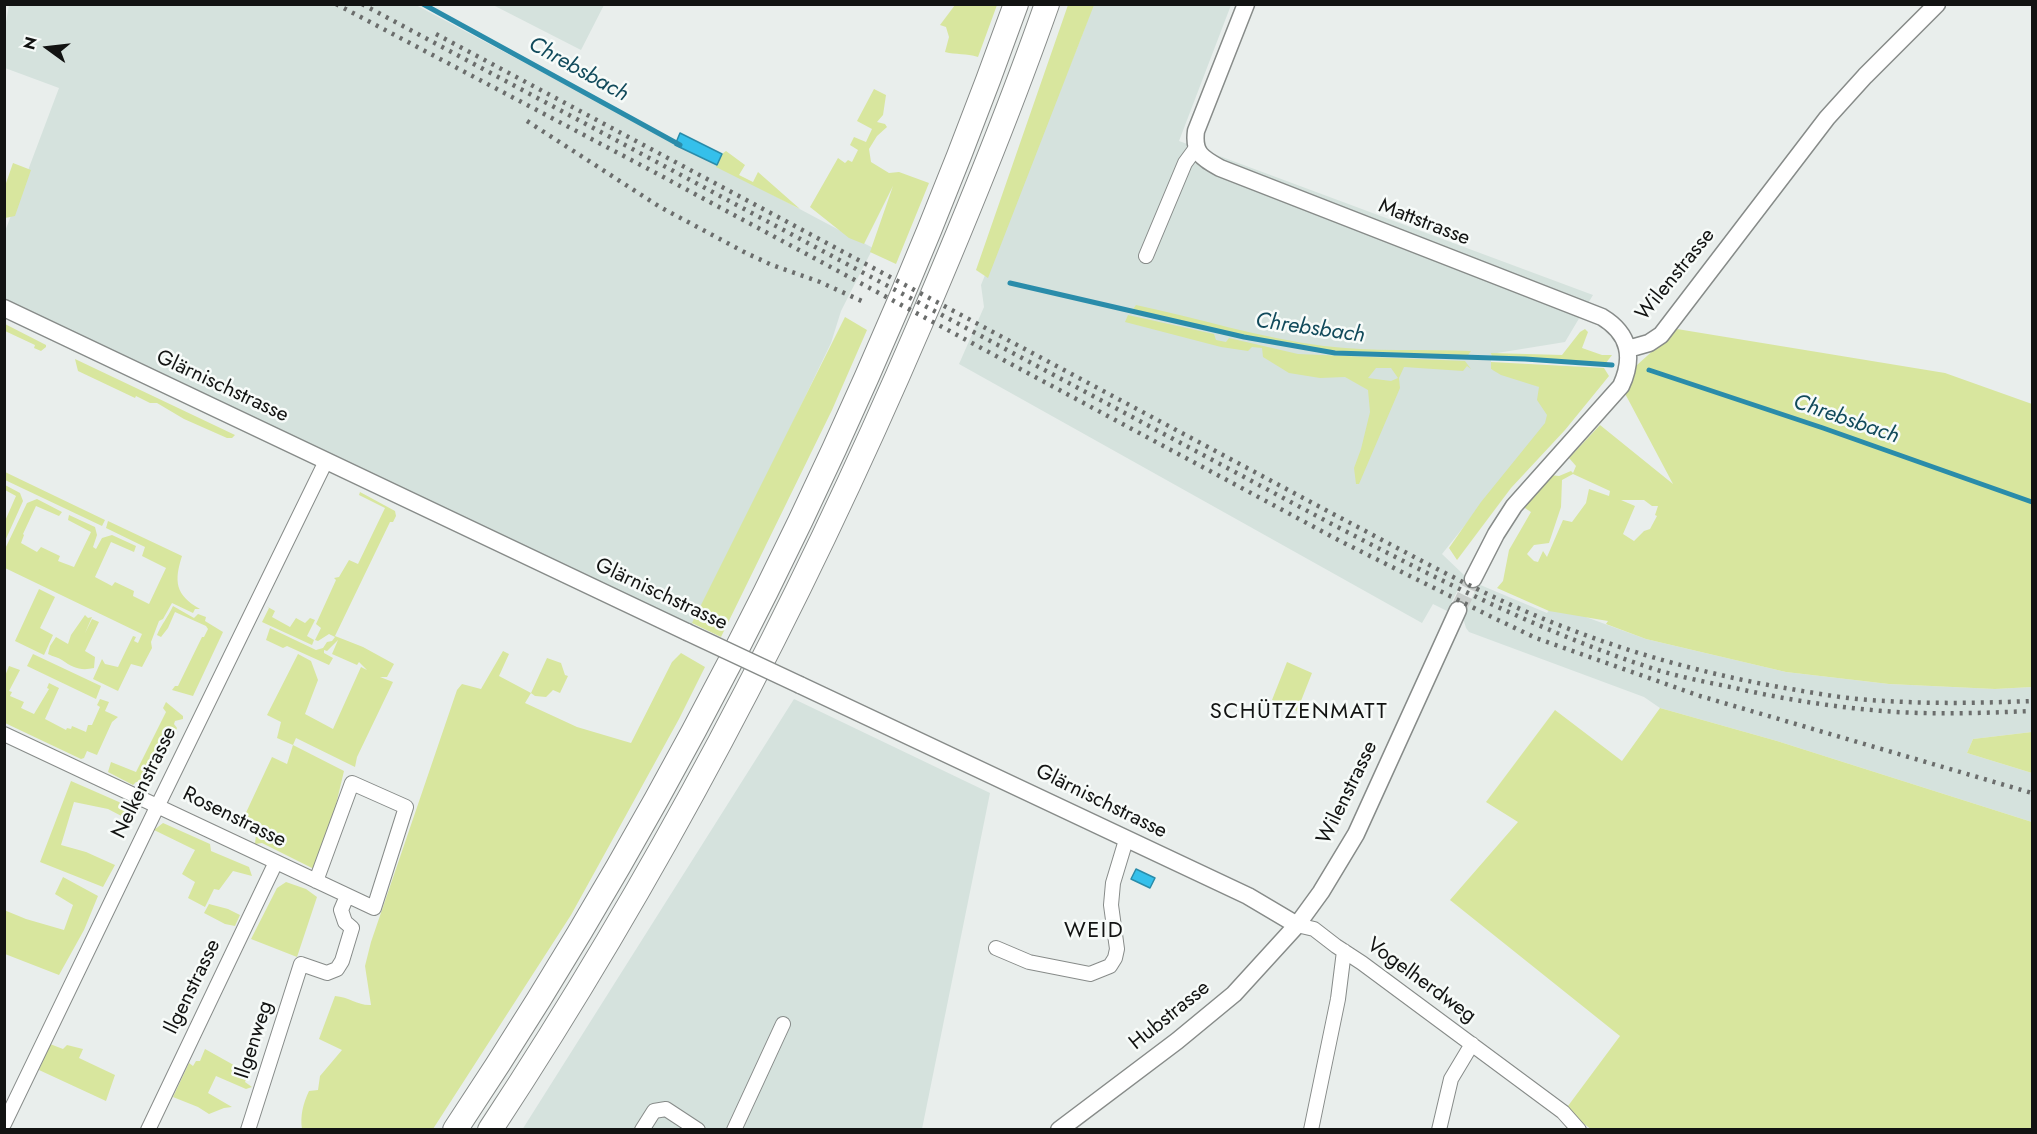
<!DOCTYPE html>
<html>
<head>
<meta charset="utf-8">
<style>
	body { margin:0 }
	#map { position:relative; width:2037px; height:1134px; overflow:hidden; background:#e9eeec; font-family:Jost,sans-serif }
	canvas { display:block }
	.frame { position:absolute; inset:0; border:6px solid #121312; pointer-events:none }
	.north { position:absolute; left:18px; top:18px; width:60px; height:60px; -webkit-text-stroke:4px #f7fbf9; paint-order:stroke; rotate:285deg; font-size:16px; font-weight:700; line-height:24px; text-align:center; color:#121312 }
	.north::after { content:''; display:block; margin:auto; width:21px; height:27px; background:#121312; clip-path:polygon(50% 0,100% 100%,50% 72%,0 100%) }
</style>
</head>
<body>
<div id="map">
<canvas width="2037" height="1134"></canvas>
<div class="frame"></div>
<div class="north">N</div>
</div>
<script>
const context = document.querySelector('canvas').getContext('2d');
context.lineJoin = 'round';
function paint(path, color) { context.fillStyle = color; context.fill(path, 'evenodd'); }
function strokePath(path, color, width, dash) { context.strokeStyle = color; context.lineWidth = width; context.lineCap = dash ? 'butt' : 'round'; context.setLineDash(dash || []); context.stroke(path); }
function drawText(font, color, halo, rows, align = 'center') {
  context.font = font + ' Jost,sans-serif'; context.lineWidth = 5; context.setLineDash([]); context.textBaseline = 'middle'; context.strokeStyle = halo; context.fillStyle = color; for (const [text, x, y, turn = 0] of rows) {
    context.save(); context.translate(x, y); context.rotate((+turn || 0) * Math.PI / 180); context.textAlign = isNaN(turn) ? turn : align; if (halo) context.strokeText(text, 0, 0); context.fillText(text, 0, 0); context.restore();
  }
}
paint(new Path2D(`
	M 414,4 L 873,248 L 841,311 L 831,343 L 707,601 L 687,632 L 5,308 L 4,234 L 59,88 L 5,68 L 5,28 L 9,5 Z
	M 493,5 L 604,5 L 581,50 Z
	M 1093,5 L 1231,5 L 1179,141 L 1593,295 L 1565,342 L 1491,354 L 1491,369 L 1540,387 L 1551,418 L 1442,554 L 1465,576 L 1447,611 L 1433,604 L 1422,623 L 959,364 L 984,307 L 981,285 L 1081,38 Z
	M 1478,584 L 1547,613 L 1553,605 L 1646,639 L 1786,672 L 1889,684 L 1995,689 L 2032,687 L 2032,732 L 1973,739 L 1967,753 L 2032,773 L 2032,822 L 1777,741 L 1660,708 L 1644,697 L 1469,632 L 1466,628 L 1463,618 Z
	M 794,699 L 990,793 L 922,1129 L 522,1130 Z`), '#d5e2dd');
paint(new Path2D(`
	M 955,5 L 997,5 L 978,57 C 966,53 956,55 945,52 L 949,37 L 946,27 L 940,25 Z
	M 1068,5 L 1094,5 L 988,278 L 976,270 Z
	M 874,89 L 886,95 L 883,115 L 877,122 L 885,124 L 887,127 L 877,136 L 869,149 L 871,162 L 889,173 L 899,172 L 929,183 L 896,264 L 870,252 L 893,186 L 864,244 L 849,238 L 810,207 L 838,158 L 845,163 L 848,160 L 852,162 L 858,150 L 850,145 L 854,137 L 866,142 L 872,129 L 857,121 Z
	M 726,151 L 745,165 L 739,175 L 753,182 L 758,172 L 800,209 L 716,167 L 722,154 Z
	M 13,163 L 31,170 L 15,216 L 5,218 L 5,186 Z
	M 1136,305 C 1198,318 1260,338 1324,346 C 1372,352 1422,349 1471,351 L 1466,358 L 1463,358 C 1411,356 1358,354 1307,348 C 1247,340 1189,325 1131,312 Z
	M 1128,315 L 1214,334 L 1216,340 L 1226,342 L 1229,338 L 1298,354 L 1465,361 L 1471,369 L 1467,366 L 1463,371 L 1404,367 L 1399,378 L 1400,388 L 1359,484 L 1356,484 L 1354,468 L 1361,449 L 1370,412 L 1368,390 L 1345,377 L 1320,378 L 1289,373 L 1263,357 L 1262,348 L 1252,347 L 1248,351 L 1221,347 L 1125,322 ZM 1376,368 L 1391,368 L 1398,378 L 1391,381 L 1368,378 Z
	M 845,317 L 867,330 L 832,410 L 721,637 L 692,623 Z
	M 5,324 L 46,345 L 46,347 L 41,351 L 34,348 L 35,345 L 5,331 Z
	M 1585,329 L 1588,332 L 1582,348 L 1602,355 L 1612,355 L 1606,363 L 1492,359 L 1491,353 L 1562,355 L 1580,332 Z
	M 1677,329 L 1945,373 L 2032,404 L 2032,687 L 1995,689 L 1889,684 L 1786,672 L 1646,639 L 1606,624 L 1608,621 L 1549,611 L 1497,588 L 1503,581 L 1509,550 L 1531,512 L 1522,506 L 1550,475 L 1559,476 L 1571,471 L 1573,473 L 1576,466 L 1569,458 L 1600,425 L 1673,484 L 1621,386 L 1627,374 ZM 1573,474 L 1610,491 L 1609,496 L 1589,489 L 1586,503 L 1572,522 L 1563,520 L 1547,557 L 1543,551 L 1538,562 L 1534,561 L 1527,554 L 1534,545 L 1549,543 L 1561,507 L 1562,480 ZM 1621,500 L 1644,500 L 1652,506 L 1658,506 L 1655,515 L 1657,516 L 1650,529 L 1644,531 L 1634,541 L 1623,534 L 1635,506 Z
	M 75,359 L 235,435 L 232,438 L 227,438 L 184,419 L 157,403 L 150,403 L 136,396 L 135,398 L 78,371 Z
	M 1491,362 L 1604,368 L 1609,376 L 1565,430 L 1511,488 L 1457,560 L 1449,548 L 1481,502 L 1545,423 L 1547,415 L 1537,400 L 1539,387 L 1501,375 L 1491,369 Z
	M 5,472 L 105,520 L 102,526 L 5,480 Z
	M 5,485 L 20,493 L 23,501 L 5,541 L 5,521 L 16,496 L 5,490 Z
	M 360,492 L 395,511 L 396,516 L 393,522 L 390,522 L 335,636 L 363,647 L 394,664 L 387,677 L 380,677 L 393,682 L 357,757 L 355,767 L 296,738 L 293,745 L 344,771 L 320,872 L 262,843 L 255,844 L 257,825 L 243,819 L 272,757 L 287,764 L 293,745 L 277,738 L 281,722 L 267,715 L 298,654 L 311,661 L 318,680 L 305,714 L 333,729 L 361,667 L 367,670 L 359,662 L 357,665 L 332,654 L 338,640 L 327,651 L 324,650 L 324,653 L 333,658 L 329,665 L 287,646 L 283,648 L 266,640 L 270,628 L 316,650 L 323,648 L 327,642 L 332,641 L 335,637 L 329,634 L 318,641 L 315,640 L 321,628 L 316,624 L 336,580 L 334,578 L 339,577 L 349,560 L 358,564 L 385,508 L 359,495 Z
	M 37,499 L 62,512 L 59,516 L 36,506 L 23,534 L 24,535 L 21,543 L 37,552 L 41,547 L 60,556 L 58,561 L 74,567 L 91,532 L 68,520 L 69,515 L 95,527 L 97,535 L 93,547 L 96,549 L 102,538 L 112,535 L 136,546 L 134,552 L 111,542 L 95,577 L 112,586 L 115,582 L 134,591 L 133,596 L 149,604 L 166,568 L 142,556 L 145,547 L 106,528 L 108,521 L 182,556 C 174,581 175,595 200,609 L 195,609 L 193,613 L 172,603 L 163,619 L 159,621 L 151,642 L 152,648 L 142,667 L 131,664 L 118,691 L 93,679 L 102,659 L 105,664 L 118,667 L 133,636 L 136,637 L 134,641 L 138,643 L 142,634 L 5,568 L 5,549 L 27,503 Z
	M 39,589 L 55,597 L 40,628 L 53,635 L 44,655 L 15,641 Z
	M 173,606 L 194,618 L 198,614 L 206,617 L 205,621 L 223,632 L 193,696 L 172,690 L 175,686 L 178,686 L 202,637 L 204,637 L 208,629 L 206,626 L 175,612 L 168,628 L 161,637 L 157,635 C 161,625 168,617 173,606 Z
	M 266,606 L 275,611 L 272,617 L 290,627 L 296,618 L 305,623 L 310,618 L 315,620 L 307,636 L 314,640 L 312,645 L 262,622 L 269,608 Z
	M 85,615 L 88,618 L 92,617 L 85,633 L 92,619 L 99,622 L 85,651 L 95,657 L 94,668 C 81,671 73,668 62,660 C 58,657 53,657 48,654 L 50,646 L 56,637 L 68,644 L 71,635 Z
	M 503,651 L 509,654 L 499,676 L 531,693 L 547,658 L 561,663 L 565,675 L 568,676 L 560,693 L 553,690 L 546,697 L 535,696 L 531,693 L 525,703 L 577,727 L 631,743 L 672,662 L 681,653 L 705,667 L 679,719 L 571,915 L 433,1129 L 302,1129 C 300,1116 303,1104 309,1091 L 318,1090 L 320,1076 L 342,1050 L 319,1039 L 335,996 C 349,997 359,1006 371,1005 L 365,966 L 371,942 L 457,690 L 462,684 L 481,689 Z
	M 33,654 L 101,686 L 96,699 L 27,666 Z
	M 1287,662 L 1312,673 L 1297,711 L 1272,700 Z
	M 9,666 L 20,670 L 9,691 L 12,692 L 10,696 L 24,702 L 21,708 L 34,714 L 49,689 L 47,688 L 49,683 L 59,688 L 45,719 L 66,730 L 67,728 L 71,729 L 72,726 L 86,732 L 88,725 L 92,725 L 100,707 L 97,705 L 100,699 L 109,702 L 105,711 L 118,717 L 112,722 L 97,755 L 87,751 L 84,758 L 81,759 L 5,723 L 5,676 Z
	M 166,702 L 183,716 L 183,719 L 175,721 L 174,724 L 177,728 L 150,779 L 145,782 L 136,782 L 133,785 L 108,772 L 111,762 L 136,772 L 166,712 L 163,708 Z
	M 1660,708 L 1777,741 L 2032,822 L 2032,1129 L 1591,1129 L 1565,1110 L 1620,1036 L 1450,900 L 1518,822 L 1486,802 L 1555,710 L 1622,761 Z
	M 2032,732 L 2032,773 L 1967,753 L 1973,739 Z
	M 71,781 L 119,802 L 133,814 L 131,821 L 108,809 L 74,802 L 61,845 L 86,852 L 115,865 L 103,887 L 40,862 Z
	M 163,823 L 210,844 L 211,851 L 249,867 L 252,876 L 233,871 L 219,890 L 214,889 L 205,907 L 188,898 L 195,882 L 182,874 L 195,850 L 154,830 Z
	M 63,877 L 98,896 L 84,930 L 59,975 L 5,954 L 4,910 L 26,919 L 64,930 L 73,905 L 55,894 Z
	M 286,882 L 306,889 L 317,897 L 297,957 L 251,939 L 277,888 Z
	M 209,904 L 228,909 L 240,915 L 235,926 L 225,924 L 204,913 Z
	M 50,1044 L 63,1049 L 67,1045 L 83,1049 L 79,1058 L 115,1075 L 106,1101 L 39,1070 Z
	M 205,1049 L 248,1073 L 245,1082 L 252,1087 L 246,1089 L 216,1076 L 208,1093 L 232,1107 L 224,1108 L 209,1114 L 198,1107 L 173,1097 L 189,1063 L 193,1066 L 196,1061 L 200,1061 Z`), '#d8e69e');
const water = new Path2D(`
	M 680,133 L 722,154 L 717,165 L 675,145 Z
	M 1136,869 L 1155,878 L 1150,888 L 1131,879 Z`);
paint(water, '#35c0eb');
strokePath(water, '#2a8caa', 1.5);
strokePath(new Path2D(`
	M 423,4 L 680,145
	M 1010,283 L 1244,337 L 1335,353 L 1525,359 L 1612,365
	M 1649,370 L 1823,428 L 2032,502`), '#2a8caa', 5);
strokePath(new Path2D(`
	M 1458,610 L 1473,579`), '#c9cdcb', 16, [16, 8]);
const minor = new Path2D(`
	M 1146,256 L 1185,163 L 1196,148
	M 4,734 L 374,908 L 406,807 L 352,783 L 316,881
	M 1297,925 L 1314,929 L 1336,946 L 1362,963 L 1563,1112 L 1579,1130
	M 996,948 L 1029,962 L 1090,974 L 1110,966 L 1115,958 L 1117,949 L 1111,905 L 1113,883 L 1126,840
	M 4,1124 L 158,805 L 326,461
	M 148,1130 L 276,862
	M 248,1130 L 301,964 L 327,973 L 337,969 L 342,961 L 352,928 L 345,922 L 341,910 L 347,896
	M 642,1130 L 654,1111 L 666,1109 L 698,1130
	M 734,1130 L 783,1024
	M 1311,1130 L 1338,999 L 1344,951
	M 1439,1130 L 1451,1079 L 1472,1044`);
const tertiary = new Path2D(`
	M 1246,4 L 1196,131 C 1193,153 1202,158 1220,168 L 1602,317 C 1630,334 1634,358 1621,386 L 1514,506 L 1496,534 L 1473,579
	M 4,308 L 687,632
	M 1628,349 L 1649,343 L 1661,335 L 1827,118 L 1865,76 L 1937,4
	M 800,685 L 1248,896 L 1297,925
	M 1059,1130 L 1177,1041 L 1234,994 L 1297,925 L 1321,892 L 1356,834 L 1458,610`);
const motorway = new Path2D(`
	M 455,1130 C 687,781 874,399 1016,4
	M 490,1130 C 658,875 801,602 921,322 C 966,217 1009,112 1047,4`);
strokePath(minor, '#878b89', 16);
strokePath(tertiary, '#878b89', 19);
strokePath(motorway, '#878b89', 26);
strokePath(minor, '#fff', 14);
strokePath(tertiary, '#fff', 16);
strokePath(motorway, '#fff', 24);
strokePath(new Path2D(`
	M 336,4 L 654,172 L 1342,542 L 1496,619 L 1536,638 L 1700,696 L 2032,793
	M 362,4 L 1328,522 C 1435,578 1536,630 1651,668 C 1678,677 1707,682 1735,688 C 1783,699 1833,707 1883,711 C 1932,715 1983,713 2032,711
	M 436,34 L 1335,515 C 1402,550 1469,588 1539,617 C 1616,649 1696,672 1779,687 C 1814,693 1851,700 1887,701 C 1935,704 1984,703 2032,701
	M 527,121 L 660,207 L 746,253 L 772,265 L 820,282 L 864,302`), '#6b6d6c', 4.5, [3, 6]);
const tertiaryBridge = new Path2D(`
	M 687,632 L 800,685`);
strokePath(tertiaryBridge, '#878b89', 19, []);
strokePath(tertiaryBridge, '#fff', 16);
drawText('21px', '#121312', '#f7fbf9', [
	["Mattstrasse",1424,223,21],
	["Wilenstrasse",1676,275,-51],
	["Glärnischstrasse",222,387,25],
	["Glärnischstrasse",661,595,25],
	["Nelkenstrasse",145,783,-64],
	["Wilenstrasse",1348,793,-64],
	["Glärnischstrasse",1101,802,26],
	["Rosenstrasse",234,818,26],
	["Vogelherdweg",1421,981,36],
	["Ilgenstrasse",193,987,-64],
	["Hubstrasse",1170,1016,-39],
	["Ilgenweg",255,1040,-72]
]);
drawText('italic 22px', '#114a5b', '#f7fbf9', [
	["Chrebsbach",578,70,29],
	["Chrebsbach",1310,329,8],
	["Chrebsbach",1846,420,19]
]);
context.letterSpacing = '1.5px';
drawText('22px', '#121312', '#f7fbf9', [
	["SCHÜTZENMATT",1299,713],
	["WEID",1094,932]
]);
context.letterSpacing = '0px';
</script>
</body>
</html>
